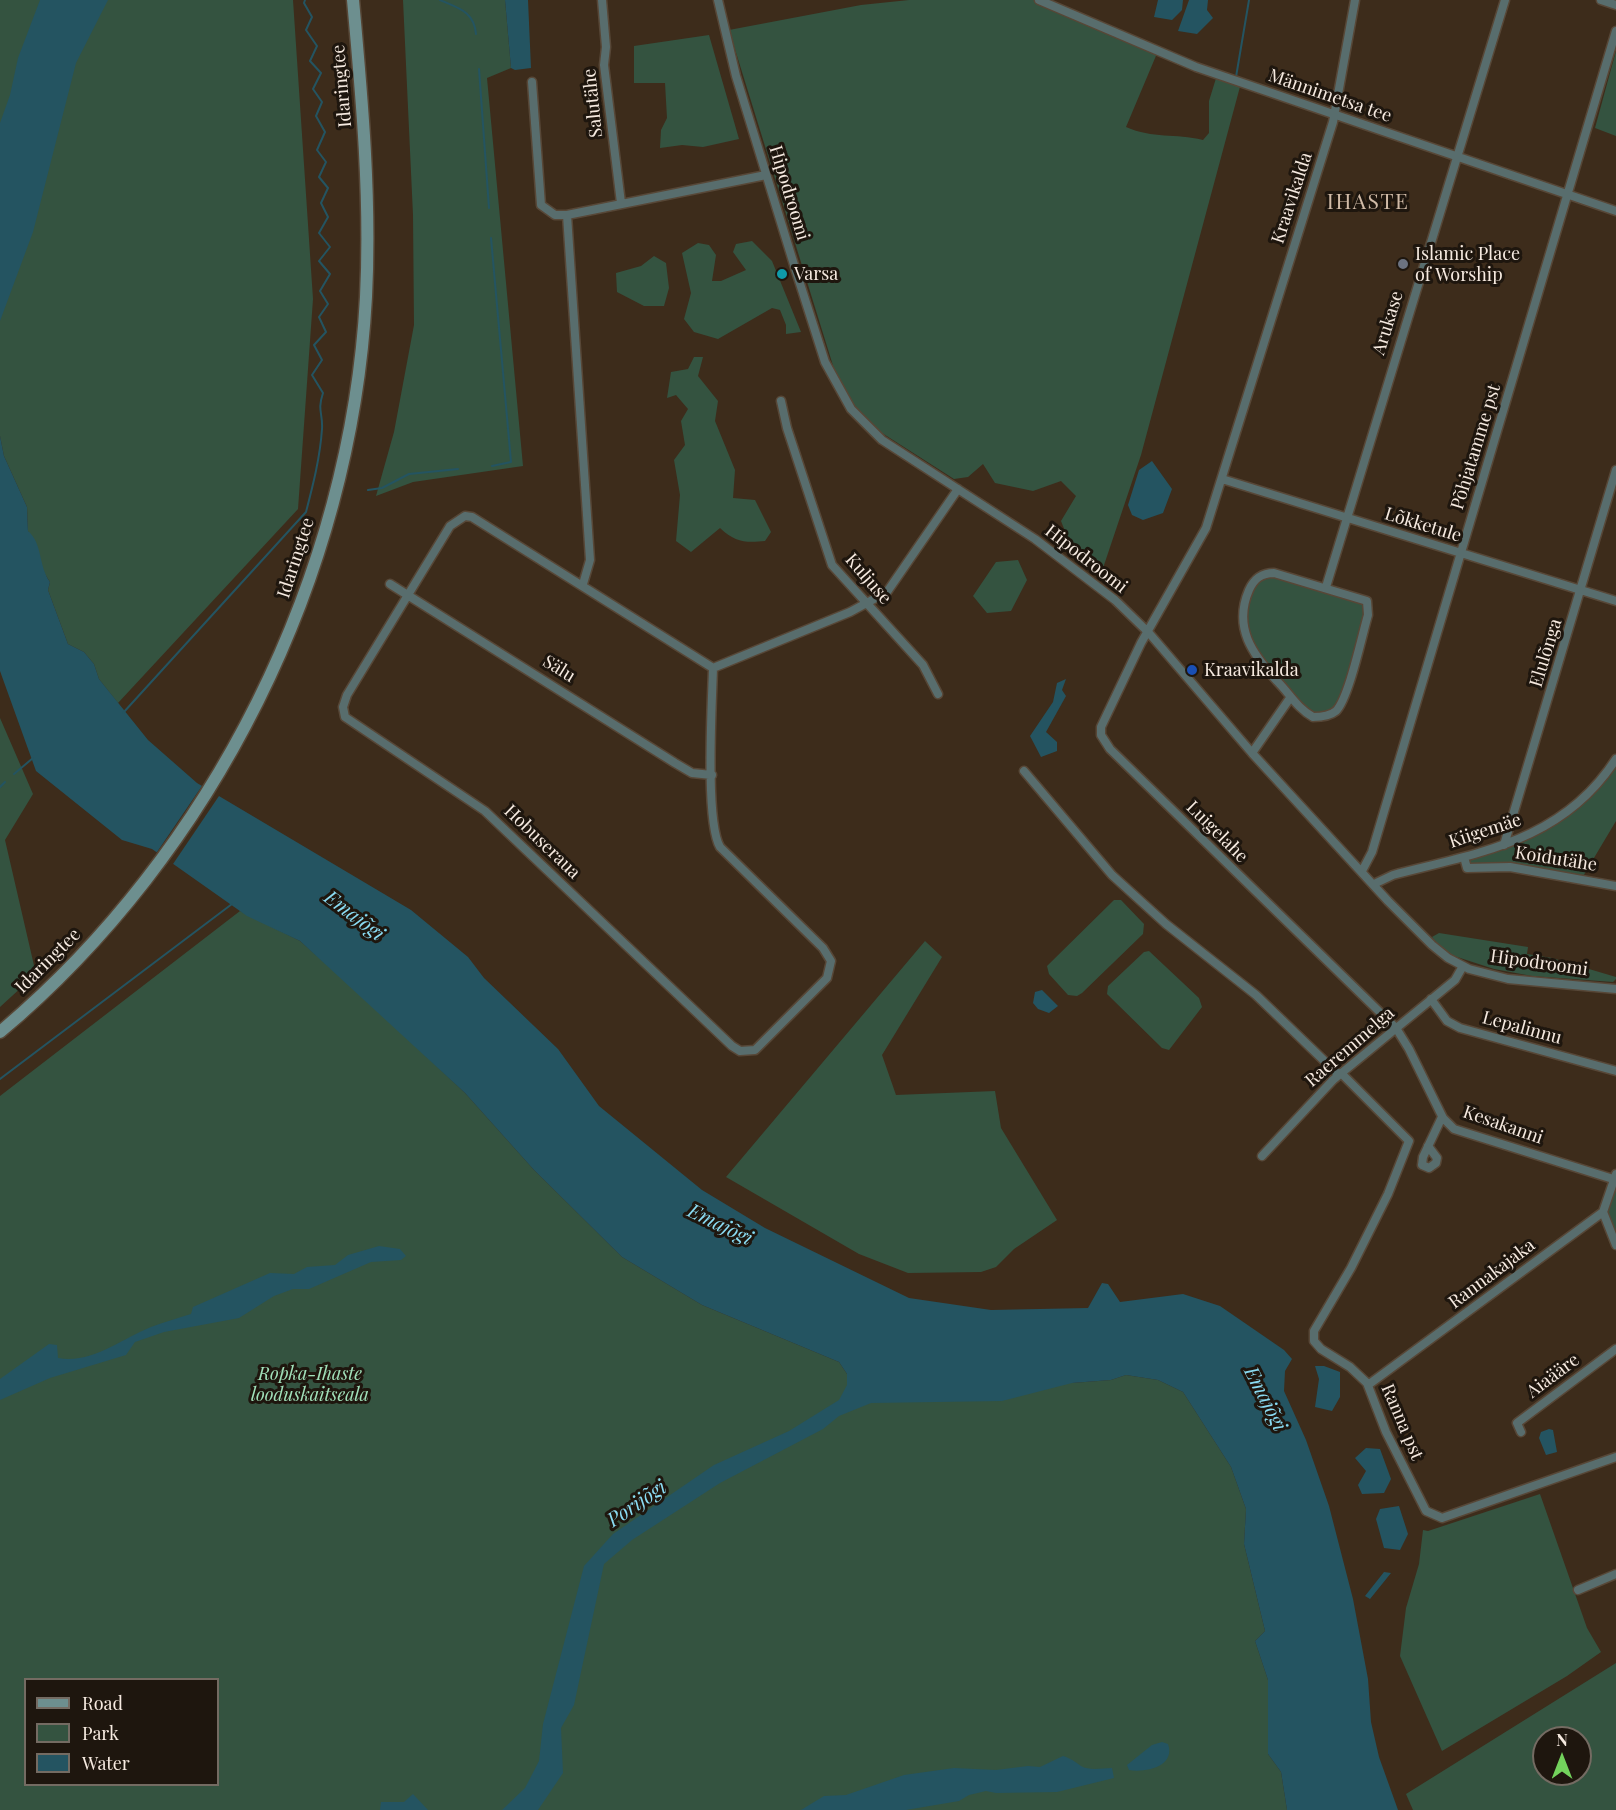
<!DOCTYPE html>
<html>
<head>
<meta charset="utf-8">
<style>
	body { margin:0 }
	#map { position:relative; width:1616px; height:1810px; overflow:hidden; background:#3d2c1b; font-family:"Playfair Display",serif }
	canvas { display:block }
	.legend { position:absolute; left:24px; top:1678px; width:195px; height:108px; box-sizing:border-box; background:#1e160e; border:2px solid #746b62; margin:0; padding:8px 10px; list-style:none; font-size:18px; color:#f6eae0 }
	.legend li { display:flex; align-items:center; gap:12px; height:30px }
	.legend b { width:30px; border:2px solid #746b62 }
	.north { position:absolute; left:1532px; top:1726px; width:60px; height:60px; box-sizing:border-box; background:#1e160e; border:2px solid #746b62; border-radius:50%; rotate:0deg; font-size:16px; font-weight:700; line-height:24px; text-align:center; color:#f6eae0 }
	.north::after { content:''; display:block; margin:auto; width:21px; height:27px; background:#73d25c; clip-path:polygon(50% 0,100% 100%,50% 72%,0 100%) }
</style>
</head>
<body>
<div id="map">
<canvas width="1616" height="1810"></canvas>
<ul class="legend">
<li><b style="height:8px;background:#6d8f8f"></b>Road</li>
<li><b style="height:16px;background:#345340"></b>Park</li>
<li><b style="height:16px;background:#245461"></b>Water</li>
</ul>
<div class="north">N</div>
</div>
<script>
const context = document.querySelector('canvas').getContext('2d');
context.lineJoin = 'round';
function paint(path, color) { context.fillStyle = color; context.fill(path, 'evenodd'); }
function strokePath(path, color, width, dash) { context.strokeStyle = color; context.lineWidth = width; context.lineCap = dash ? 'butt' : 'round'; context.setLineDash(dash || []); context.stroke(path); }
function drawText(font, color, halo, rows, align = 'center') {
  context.font = font + ' "Playfair Display",serif'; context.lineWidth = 6; context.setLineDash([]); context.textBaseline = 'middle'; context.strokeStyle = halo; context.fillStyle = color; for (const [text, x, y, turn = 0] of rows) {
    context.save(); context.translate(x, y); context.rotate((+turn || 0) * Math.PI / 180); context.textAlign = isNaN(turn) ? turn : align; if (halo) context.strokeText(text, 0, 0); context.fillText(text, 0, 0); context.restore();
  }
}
paint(new Path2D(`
	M 0,0 L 293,0 L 313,299 L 298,509 L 118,703 L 99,679 L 94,664 L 84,652 L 68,644 L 48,590 L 50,582 L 43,571 L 28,531 L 27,507 L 4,456 L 0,436 Z
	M 403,0 L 505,0 L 511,68 L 487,78 L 523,466 L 413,482 L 376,496 L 394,432 L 414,325 L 413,215 Z
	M 909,0 L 1037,0 L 1158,51 L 1126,127 C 1153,139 1175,133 1203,140 L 1209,133 L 1209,101 L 1217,75 L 1241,83 L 1141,455 L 1101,574 C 1079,557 1071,547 1061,521 L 1076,496 L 1061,481 L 1033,491 L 995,483 L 983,464 L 968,477 L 954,479 L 882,433 L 854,405 L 835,372 L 729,30 L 861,5 Z
	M 709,35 L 739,139 L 703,147 L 682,145 L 660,148 L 661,130 L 667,118 L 665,83 L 634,83 L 634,46 Z
	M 1616,51 L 1616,136 L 1595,128 Z
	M 752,241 L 772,261 L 801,332 L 786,334 L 786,325 L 780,310 L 772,308 L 718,339 L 694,332 L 684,319 L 691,293 L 682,253 L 698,243 L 709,245 L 716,255 L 712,281 L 721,281 L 746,270 L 733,252 L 736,244 Z
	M 654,256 L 666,263 L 669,288 L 664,306 L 644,306 L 617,292 L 616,273 L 641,266 Z
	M 694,357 L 703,357 L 698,376 L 718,401 L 715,421 L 735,470 L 733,498 L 755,500 L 771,532 L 765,541 C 745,543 735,542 720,528 L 691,552 L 676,541 L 680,495 L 674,460 L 685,445 L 681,421 L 688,409 L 676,395 L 667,398 L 671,372 L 688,369 Z
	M 1018,560 L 1027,580 L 1011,611 L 987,613 L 973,596 L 996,562 Z
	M 1271,574 L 1363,601 L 1367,612 L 1341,699 L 1330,711 L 1314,714 C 1300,704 1254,658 1249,642 C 1243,622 1247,603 1254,583 Z
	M 0,718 L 33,794 L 5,840 L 36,974 L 0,1007 Z
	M 1616,766 L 1616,821 L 1582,878 L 1510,866 L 1468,867 L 1465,858 C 1530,838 1574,822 1616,766 Z
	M 1114,900 L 1121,900 L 1144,924 L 1143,934 L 1082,993 L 1077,996 L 1068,995 L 1049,974 L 1047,966 Z
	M 240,911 L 300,941 L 361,995 L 465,1093 L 534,1170 L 622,1257 L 702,1305 L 839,1362 L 847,1374 L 1072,1383 L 1111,1380 L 1126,1375 L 1158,1380 L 1183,1392 L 1231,1467 L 1246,1509 L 1244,1544 L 1265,1631 L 1255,1641 L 1268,1680 L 1268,1754 L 1281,1772 L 1287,1810 L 0,1810 L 0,1096 ZM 26,1680 L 218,1680 L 218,1784 L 26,1784 Z
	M 1439,933 L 1528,947 L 1527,954 L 1552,958 L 1616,977 L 1616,979 L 1613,982 L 1532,976 L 1494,969 L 1451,955 L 1442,950 L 1432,937 Z
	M 925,941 L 942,957 L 882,1055 L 896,1095 L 995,1091 L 1001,1128 L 1057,1220 L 1014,1249 L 996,1267 L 981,1272 L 908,1273 L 859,1254 L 726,1177 Z
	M 1149,951 L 1199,998 L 1202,1007 L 1169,1050 L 1162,1048 L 1107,994 L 1108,986 L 1144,952 Z
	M 1616,1184 L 1616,1244 L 1603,1210 Z
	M 1540,1494 L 1587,1628 L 1601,1652 L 1567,1676 L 1442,1751 L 1400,1656 L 1406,1608 L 1419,1564 L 1423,1530 L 1428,1531 Z
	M 1616,1663 L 1616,1810 L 1413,1810 L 1406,1794 ZM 1544,1738 L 1580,1738 L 1580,1774 L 1544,1774 Z`), '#345340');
paint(new Path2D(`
	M 40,0 L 108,0 L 76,63 L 33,232 L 0,321 L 0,123 L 10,95 L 18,58 Z
	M 505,0 L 528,0 L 531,68 L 515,70 L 511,68 Z
	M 1158,0 L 1183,0 L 1182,10 L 1172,20 L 1154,17 Z
	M 1189,0 L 1208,0 L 1207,10 L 1213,18 L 1197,34 L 1178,31 Z
	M 0,436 L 4,456 L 27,507 L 28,531 C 43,544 38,565 50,582 L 48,590 L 68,644 L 84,652 L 94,664 L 99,679 L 148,740 L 197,783 L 411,910 L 468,957 L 484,978 L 558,1049 L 599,1106 L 702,1190 L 765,1228 L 909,1298 L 991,1310 L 1088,1308 L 1102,1283 L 1108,1284 L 1120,1302 L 1183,1294 L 1220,1306 L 1284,1350 L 1292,1359 L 1285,1371 L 1284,1391 L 1306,1440 L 1329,1506 L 1353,1599 L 1368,1679 L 1371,1722 L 1379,1757 L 1398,1810 L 1287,1810 L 1281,1772 L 1268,1754 L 1268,1680 L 1255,1641 L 1265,1631 L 1244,1544 L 1246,1509 L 1231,1467 L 1183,1392 L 1158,1380 L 1126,1375 L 1111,1380 L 1072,1383 L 1002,1401 L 871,1403 L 839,1416 L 823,1429 L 720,1483 L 632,1540 L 604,1564 L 574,1705 L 561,1728 L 563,1773 L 538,1810 L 502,1810 L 525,1788 L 539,1761 L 543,1724 L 584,1566 L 613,1534 L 714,1465 L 789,1431 L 839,1400 L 847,1385 L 847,1374 L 839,1362 L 702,1305 L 622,1257 L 534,1170 L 465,1093 L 300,941 L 247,916 L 152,849 L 122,840 L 36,771 L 0,671 Z
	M 1152,461 L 1172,489 L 1163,513 L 1143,520 L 1132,515 L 1128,505 L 1139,470 Z
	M 1066,679 L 1062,690 L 1066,696 L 1046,732 L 1057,742 L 1057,751 L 1041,757 L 1030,736 L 1053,702 L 1057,683 Z
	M 1042,990 L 1058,1006 L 1049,1013 L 1038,1009 L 1033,1003 L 1035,992 Z
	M 379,1246 L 400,1249 L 406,1256 L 401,1260 L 371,1262 L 309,1289 L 293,1289 L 274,1296 L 239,1318 L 164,1332 L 135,1342 L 126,1355 L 50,1378 L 0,1400 L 0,1379 L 49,1344 L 57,1345 L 58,1358 C 92,1364 121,1339 151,1327 C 164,1322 178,1318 191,1314 L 193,1307 L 270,1273 L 294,1274 L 307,1267 L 335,1265 L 348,1255 Z
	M 1315,1366 L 1324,1366 L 1340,1372 L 1340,1397 L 1332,1411 L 1315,1407 L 1319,1379 Z
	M 1549,1429 L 1553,1430 L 1557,1452 L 1546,1455 L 1539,1438 L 1541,1432 Z
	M 1366,1448 L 1380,1449 L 1391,1479 L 1384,1493 L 1362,1494 L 1358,1485 L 1366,1471 L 1355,1458 Z
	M 1399,1506 L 1408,1534 L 1400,1550 L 1384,1548 L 1376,1519 L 1380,1509 Z
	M 1384,1572 L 1391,1573 L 1370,1599 L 1365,1596 Z
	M 1162,1742 L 1168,1744 C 1176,1766 1146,1773 1129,1770 L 1127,1765 L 1152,1745 Z
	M 1063,1756 C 1072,1759 1074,1761 1081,1766 C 1089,1771 1103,1768 1112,1768 L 1114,1778 L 1057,1792 L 996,1793 L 986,1791 L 969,1795 L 959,1801 L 906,1810 L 801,1810 L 824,1796 L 846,1795 L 904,1775 L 954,1768 L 996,1770 L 1028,1766 L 1040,1767 Z
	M 413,1794 L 428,1810 L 380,1810 L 381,1802 L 404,1802 Z`), '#245461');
paint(new Path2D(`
	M 204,783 L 221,793 L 171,867 L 155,855 Z`), '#3d2c1b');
strokePath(new Path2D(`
	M 440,0 C 458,8 474,11 476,34
	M 479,69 L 489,208
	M 1236,77 L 1249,0
	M 491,238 L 511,462 L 492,466
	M 368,490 L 382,488 L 409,474 L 458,469
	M 123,713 L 306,512 C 313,485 320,458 322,429 C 323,413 317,411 323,393 L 312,375 L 322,360 L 314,345 L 326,332 L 319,317 L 328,304 L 320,291 L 330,274 L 319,261 L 330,247 L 319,233 L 328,217 L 321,203 L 328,188 L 319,177 L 326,162 L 317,150 L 325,132 L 316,116 L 322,102 L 313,89 L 321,73 L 310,61 L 317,46 L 306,30 L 312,17 L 304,3 L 305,0
	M 14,774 L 33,758
	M 0,787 L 5,782
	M 0,1079 L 232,904`), '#245461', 2);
const street = new Path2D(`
	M 602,0 L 606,47 L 604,65 L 621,203
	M 718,0 L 736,76 L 795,268 L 825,362 L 851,409 L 882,440 L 1035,539 L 1115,600 L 1149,633 L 1252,753 L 1388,901 L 1432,945 L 1448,958 L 1469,969 L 1508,979 L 1616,989
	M 1039,0 L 1196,67 L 1616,211
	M 1355,0 L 1333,122 L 1206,528 L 1141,643 L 1101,727 L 1101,735 L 1110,749 L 1396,1028 L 1409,1049 L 1443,1118 L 1454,1129 L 1616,1180
	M 1601,0 L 1616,5
	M 532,82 L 541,205 L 555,215 L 567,215
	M 781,401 L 787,428 L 832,565 L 923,665 L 938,694
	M 1222,479 L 1616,601
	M 465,516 L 472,517 L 713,668 C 712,704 705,821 720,847 L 823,948 L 831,961 L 827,978 L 755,1050 L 740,1051 L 732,1046 L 485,811 L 345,717 L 343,707 L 347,695 L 450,526 Z
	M 1274,573 L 1367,601 L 1368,615 C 1362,635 1349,698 1336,711 C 1330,716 1321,717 1313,717 C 1297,708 1290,694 1277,681 C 1252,654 1233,627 1249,590 C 1254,579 1261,573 1274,573 Z
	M 390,584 L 675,763 L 692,773 L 712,775
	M 583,584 L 590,560 L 567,215 L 766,175
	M 1326,587 L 1505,0
	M 713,668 L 850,612 L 887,592 L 958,489
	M 1252,753 L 1290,698
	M 1024,771 L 1112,875 L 1166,924 L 1256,995 L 1339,1075
	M 1504,845 L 1616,470
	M 1464,857 L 1467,868 L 1510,867 L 1616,886
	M 1362,871 L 1372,852 L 1616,31
	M 1374,884 L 1393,875 C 1481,852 1563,841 1616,759
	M 1431,999 L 1447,1021 L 1460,1028 L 1616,1071
	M 1341,1073 L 1409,1141 L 1388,1194 L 1351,1268 L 1314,1331 L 1314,1341 L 1321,1349 L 1350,1367 L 1367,1383 L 1386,1432 L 1426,1511 L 1442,1518 L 1616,1457
	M 1428,1146 L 1437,1158 L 1436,1163 L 1429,1168 L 1422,1165 L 1423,1157 L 1442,1117
	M 1262,1156 L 1333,1080 L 1455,980 L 1463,966
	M 1603,1212 L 1616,1245
	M 1368,1385 L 1603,1212 L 1616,1174
	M 1521,1432 L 1517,1423 L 1616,1349
	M 1578,1590 L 1616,1574`);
const secondary = new Path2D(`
	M 0,1032 C 214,852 351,576 366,297 C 371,198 362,99 353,0`);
strokePath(street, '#574737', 11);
strokePath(secondary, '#574737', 15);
strokePath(street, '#586d6d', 8);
strokePath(secondary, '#6d8f8f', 12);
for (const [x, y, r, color] of [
	[1403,264,6,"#6b7280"],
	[782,274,6,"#0f9aa8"],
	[1192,670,6,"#1a4fb4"]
]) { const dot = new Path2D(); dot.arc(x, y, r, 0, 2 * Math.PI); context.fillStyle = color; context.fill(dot); strokePath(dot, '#1e160e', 2); }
drawText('18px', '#f6eae0', '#1e160e', [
	["Idaringtee",342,86,-95],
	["Männimetsa tee",1330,96,19],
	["Salutähe",593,103,-96],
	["Hipodroomi",789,193,73],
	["Kraavikalda",1292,198,-72],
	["Arukase",1388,323,-73],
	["Põhjatamme pst",1476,447,-73],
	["Lõkketule",1423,525,17],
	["Idaringtee",296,558,-72],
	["Hipodroomi",1086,559,38],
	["Kuljuse",868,579,49],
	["Elulõnga",1546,653,-73],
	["Sälu",559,669,32],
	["Kiigemäe",1485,831,-18],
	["Luigelahe",1217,832,45],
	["Hobuseraua",542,842,44],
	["Koidutähe",1556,859,9],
	["Idaringtee",48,961,-45],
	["Hipodroomi",1539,963,8],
	["Lepalinnu",1522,1028,15],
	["Raeremmelga",1350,1047,-41],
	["Kesakanni",1503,1125,19],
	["Rannakajaka",1492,1274,-37],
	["Aiaääre",1553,1376,-37],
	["Ranna pst",1402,1422,67]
]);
drawText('18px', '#f6eae0', '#1e160e', [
	["Islamic Place",1415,254],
	["of Worship",1415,275],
	["Varsa",794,274],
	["Kraavikalda",1204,670]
], 'left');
drawText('italic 18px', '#a1e1ba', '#1e160e', [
	["Ropka-Ihaste",310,1374],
	["looduskaitseala",310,1395]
]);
drawText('italic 20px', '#8adbf2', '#1e160e', [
	["Emajõgi",354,916,37],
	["Emajõgi",720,1225,26],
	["Emajõgi",1265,1399,63],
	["Porijõgi",637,1504,-34]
]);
context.letterSpacing = '1.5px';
drawText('21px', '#d1bba7', '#1e160e', [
	["IHASTE",1368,202]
]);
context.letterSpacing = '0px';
</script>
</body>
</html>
